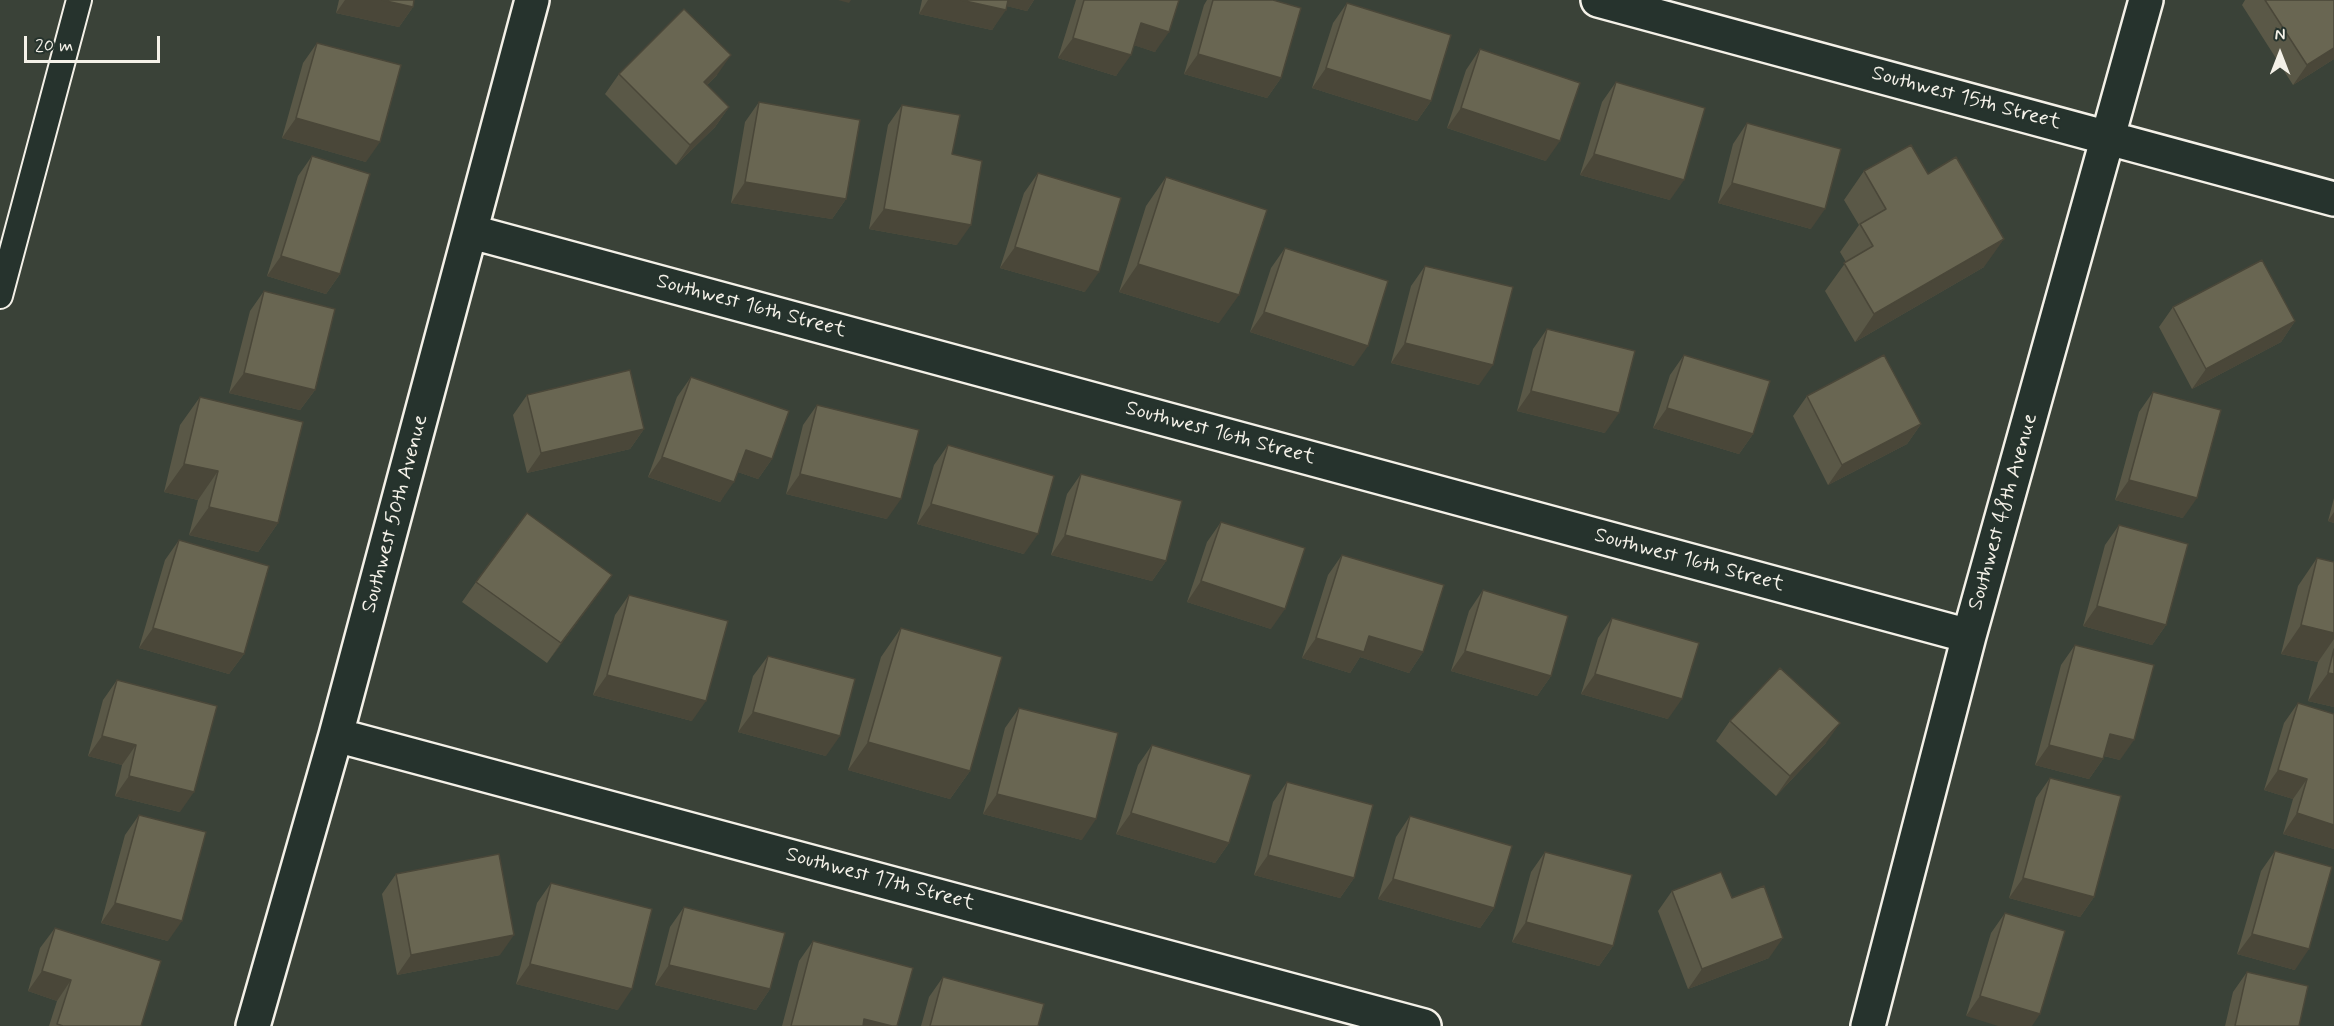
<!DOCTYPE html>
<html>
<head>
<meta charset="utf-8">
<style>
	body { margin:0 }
	#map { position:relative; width:2334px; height:1026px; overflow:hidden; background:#3a4238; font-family:Mynerve,sans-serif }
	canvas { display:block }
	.north { position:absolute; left:2250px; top:24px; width:60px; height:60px; -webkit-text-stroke:4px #26332d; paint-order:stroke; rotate:0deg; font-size:16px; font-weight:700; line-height:24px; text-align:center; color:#f4f1e8 }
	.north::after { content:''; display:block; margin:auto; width:21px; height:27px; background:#f4f1e8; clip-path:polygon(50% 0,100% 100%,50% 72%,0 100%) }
	.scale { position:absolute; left:24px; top:36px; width:136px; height:27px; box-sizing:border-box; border:3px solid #f4f1e8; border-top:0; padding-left:8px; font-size:18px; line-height:21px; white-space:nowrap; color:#f4f1e8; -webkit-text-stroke:4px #26332d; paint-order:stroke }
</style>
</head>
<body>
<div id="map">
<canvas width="2334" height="1026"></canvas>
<div class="north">N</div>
<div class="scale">20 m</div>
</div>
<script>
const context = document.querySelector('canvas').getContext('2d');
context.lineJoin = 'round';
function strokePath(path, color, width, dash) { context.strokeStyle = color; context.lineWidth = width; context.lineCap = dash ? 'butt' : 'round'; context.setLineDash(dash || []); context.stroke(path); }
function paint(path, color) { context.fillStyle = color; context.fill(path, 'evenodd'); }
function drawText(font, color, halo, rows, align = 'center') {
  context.font = font + ' Mynerve,sans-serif'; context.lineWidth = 4.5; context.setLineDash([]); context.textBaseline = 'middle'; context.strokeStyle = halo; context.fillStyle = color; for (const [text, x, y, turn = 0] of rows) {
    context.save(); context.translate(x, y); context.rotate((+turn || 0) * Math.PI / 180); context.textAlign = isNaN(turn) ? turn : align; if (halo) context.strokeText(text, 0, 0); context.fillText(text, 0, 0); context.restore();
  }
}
const service = new Path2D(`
	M 0,296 L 79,0`);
const minor = new Path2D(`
	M 1598,0 L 2334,199
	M 472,232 L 1969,636
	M 336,735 L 1424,1026
	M 253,1026 L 336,735 L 532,0
	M 1868,1026 L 1969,636 L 2146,0`);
strokePath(service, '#f4f1e8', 28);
strokePath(minor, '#f4f1e8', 38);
strokePath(service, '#26332d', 24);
strokePath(minor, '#26332d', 33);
paint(new Path2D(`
	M 339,0 L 414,0 L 413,7 L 399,27 L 336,13 Z
	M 922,0 L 1034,0 L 1027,11 L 1007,6 L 992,30 L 919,14 Z
	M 1076,0 L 1179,0 L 1155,52 L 1134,45 L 1116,76 L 1058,58 Z
	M 1207,0 L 1273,0 L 1281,78 L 1267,98 L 1184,74 L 1204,5 Z
	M 2245,0 L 2334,0 L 2334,59 L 2293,85 L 2242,5 Z
	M 1347,3 L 1431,101 L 1417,121 L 1312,88 L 1333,23 Z
	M 317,43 L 366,162 L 282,138 L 303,63 Z
	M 1480,49 L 1546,161 L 1447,128 L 1466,70 Z
	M 619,74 L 717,75 L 707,85 L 729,107 L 715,127 L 676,165 L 605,94 Z
	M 1616,82 L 1670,200 L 1580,175 L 1602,102 Z
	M 759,102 L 846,199 L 832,219 L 731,203 L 745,122 Z
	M 902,105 L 957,245 L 869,229 L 888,125 Z
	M 1747,123 L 1811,229 L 1718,203 L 1733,144 Z
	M 312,156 L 340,274 L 326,294 L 267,276 L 298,176 Z
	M 1864,171 L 1984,267 L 1855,342 L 1825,291 L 1846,262 L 1840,252 L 1859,225 L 1844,200 Z
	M 1038,173 L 1085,292 L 1000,268 L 1024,193 Z
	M 1166,177 L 1219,323 L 1119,292 L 1146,206 Z
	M 1285,248 L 1354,366 L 1250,332 L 1271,268 Z
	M 1425,266 L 1479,385 L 1391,363 L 1411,286 Z
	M 264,291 L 315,390 L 300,410 L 229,393 L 250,311 Z
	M 2173,307 L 2295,321 L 2281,342 L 2192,389 L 2159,327 Z
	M 1547,329 L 1605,433 L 1517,411 L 1533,349 Z
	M 1684,355 L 1753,434 L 1739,454 L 1653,428 L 1670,375 Z
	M 691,377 L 772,459 L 758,479 L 738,472 L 720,502 L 648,477 L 677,397 Z
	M 2153,392 L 2183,518 L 2115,500 L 2139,412 Z
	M 527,395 L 644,429 L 630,449 L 527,473 L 513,415 Z
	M 1807,396 L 1921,424 L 1907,444 L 1828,485 L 1793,416 Z
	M 200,397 L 278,523 L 258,552 L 189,535 L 198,500 L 164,492 L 180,425 Z
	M 817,405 L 887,519 L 786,494 L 803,425 Z
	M 948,445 L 1024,554 L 917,524 L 934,465 Z
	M 1081,474 L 1166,561 L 1152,581 L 1051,555 L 1067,494 Z
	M 2334,498 L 2334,523 L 2328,521 Z
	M 1221,522 L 1271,629 L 1187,602 L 1207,542 Z
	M 2119,525 L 2166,625 L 2152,645 L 2083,626 L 2105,545 Z
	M 179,540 L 244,654 L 229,674 L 139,648 L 165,560 Z
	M 1342,555 L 1423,652 L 1409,673 L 1360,657 L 1350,673 L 1302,658 L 1328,575 Z
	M 2317,558 L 2334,562 L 2334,707 L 2308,701 L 2318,662 L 2281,654 L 2298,586 Z
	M 612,575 L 547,663 L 462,602 L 476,582 Z
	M 1483,590 L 1551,676 L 1537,696 L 1451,671 L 1469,611 Z
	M 629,595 L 692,721 L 593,695 L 615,615 Z
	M 1612,618 L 1668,719 L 1581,694 L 1598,638 Z
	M 901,628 L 970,771 L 950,799 L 848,770 L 881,657 Z
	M 2075,645 L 2120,760 L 2104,756 L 2103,759 L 2089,779 L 2035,765 L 2061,665 Z
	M 768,656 L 826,756 L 738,732 L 753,676 Z
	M 117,680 L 180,812 L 115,796 L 122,765 L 88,756 L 103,700 Z
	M 2298,703 L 2334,714 L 2334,849 L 2283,834 L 2293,799 L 2264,790 L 2284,723 Z
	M 1019,708 L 1082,840 L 983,814 L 1005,728 Z
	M 1730,721 L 1826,743 L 1776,796 L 1716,741 Z
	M 1152,745 L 1229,843 L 1215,863 L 1116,834 L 1138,765 Z
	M 2050,778 L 2094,897 L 2080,917 L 2009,898 L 2036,798 Z
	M 1287,782 L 1354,878 L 1340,898 L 1254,875 L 1273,802 Z
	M 139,815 L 168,941 L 101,923 L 125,835 Z
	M 1410,816 L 1494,908 L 1480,928 L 1378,899 L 1396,837 Z
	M 2275,851 L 2295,970 L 2237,954 L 2261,871 Z
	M 1545,852 L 1613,946 L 1599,966 L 1512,942 L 1531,872 Z
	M 396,874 L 500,955 L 397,975 L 382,894 Z
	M 551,883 L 618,1010 L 516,984 L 537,903 Z
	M 1672,891 L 1769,958 L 1688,989 L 1658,911 Z
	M 684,907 L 770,989 L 756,1010 L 655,985 L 670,927 Z
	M 2005,913 L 2065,931 L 1966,1016 L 1991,933 Z
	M 55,928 L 141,1026 L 49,1026 L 57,1001 L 28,991 L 40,948 Z
	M 813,941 L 897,1026 L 782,1026 L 799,961 Z
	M 2247,972 L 2299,1026 L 2225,1026 L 2233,992 Z
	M 943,977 L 1038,1026 L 921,1026 L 929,997 Z`), '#5a5847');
paint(new Path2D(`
	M 345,0 L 382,0 L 413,7 L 399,27 L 336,13 Z
	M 838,0 L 851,0 L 849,3 Z
	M 928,0 L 961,0 L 1006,10 L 992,30 L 919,14 Z
	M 1000,0 L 1034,0 L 1027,11 L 998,4 Z
	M 1141,23 L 1169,32 L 1155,52 L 1127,43 Z
	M 1073,38 L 1131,55 L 1116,76 L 1058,58 Z
	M 2334,48 L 2334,59 L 2293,85 L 2307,65 Z
	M 1198,54 L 1281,78 L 1267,98 L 1184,74 Z
	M 731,55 L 717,75 L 690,102 L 704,82 Z
	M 1326,68 L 1431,101 L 1417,121 L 1312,88 Z
	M 729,107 L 715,127 L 676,165 L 690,145 Z
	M 1461,108 L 1560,141 L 1546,161 L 1447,128 Z
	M 296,118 L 380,142 L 366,162 L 282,138 Z
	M 1594,154 L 1684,180 L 1670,200 L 1580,175 Z
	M 745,182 L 846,199 L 832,219 L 731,203 Z
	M 1732,183 L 1825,209 L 1811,229 L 1718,203 Z
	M 884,209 L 971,225 L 957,245 L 869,229 Z
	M 2004,239 L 1984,267 L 1855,342 L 1874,314 Z
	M 1015,247 L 1099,272 L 1085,292 L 1000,268 Z
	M 281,256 L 340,274 L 326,294 L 267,276 Z
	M 1138,264 L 1239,295 L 1219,323 L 1119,292 Z
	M 1264,312 L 1368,346 L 1354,366 L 1250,332 Z
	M 2295,321 L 2281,342 L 2192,389 L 2206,369 Z
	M 1405,343 L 1493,365 L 1479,385 L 1391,363 Z
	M 244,373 L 315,390 L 300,410 L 229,393 Z
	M 1531,391 L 1619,413 L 1605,433 L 1517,411 Z
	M 1667,408 L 1753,434 L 1739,454 L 1653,428 Z
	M 1921,424 L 1907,444 L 1828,485 L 1842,465 Z
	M 644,429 L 630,449 L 527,473 L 541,453 Z
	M 746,450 L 772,459 L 758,479 L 732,470 Z
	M 662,457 L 734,482 L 720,502 L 648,477 Z
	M 184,464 L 218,471 L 198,500 L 164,492 Z
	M 800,474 L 901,499 L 887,519 L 786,494 Z
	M 2129,480 L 2197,498 L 2183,518 L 2115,500 Z
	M 931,504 L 1038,534 L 1024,554 L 917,524 Z
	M 209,507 L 278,523 L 258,552 L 189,535 Z
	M 2334,512 L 2334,523 L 2328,521 Z
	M 1065,535 L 1166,561 L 1152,581 L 1051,555 Z
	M 612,575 L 598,595 L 547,663 L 561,643 Z
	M 1201,581 L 1285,609 L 1271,629 L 1187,602 Z
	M 2097,606 L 2166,625 L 2152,645 L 2083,626 Z
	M 2301,625 L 2334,633 L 2334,639 L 2318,662 L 2281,654 Z
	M 153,628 L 244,654 L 229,674 L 139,648 Z
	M 1369,636 L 1423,652 L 1409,673 L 1360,657 L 1350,673 L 1302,658 L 1316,638 Z
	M 1465,651 L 1551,676 L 1537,696 L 1451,671 Z
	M 2328,673 L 2334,674 L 2334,707 L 2308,701 Z
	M 1595,674 L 1682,699 L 1668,719 L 1581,694 Z
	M 607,675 L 706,701 L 692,721 L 593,695 Z
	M 753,712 L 840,736 L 826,756 L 738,732 Z
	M 1840,723 L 1826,743 L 1776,796 L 1790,776 Z
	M 2110,734 L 2134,740 L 2120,760 L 2096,754 Z
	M 102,736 L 136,745 L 122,765 L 88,756 Z
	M 868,742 L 970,771 L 950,799 L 848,770 Z
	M 2049,745 L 2103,759 L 2089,779 L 2035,765 Z
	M 2278,770 L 2307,779 L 2293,799 L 2264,790 Z
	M 129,776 L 194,792 L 180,812 L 115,796 Z
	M 997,794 L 1096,819 L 1082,840 L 983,814 Z
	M 1131,813 L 1229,843 L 1215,863 L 1116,834 Z
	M 2297,813 L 2334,825 L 2334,849 L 2283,834 Z
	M 1268,855 L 1354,878 L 1340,898 L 1254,875 Z
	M 2023,878 L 2094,897 L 2080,917 L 2009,898 Z
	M 1393,879 L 1494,908 L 1480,928 L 1378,899 Z
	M 115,903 L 182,921 L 168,941 L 101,923 Z
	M 1526,922 L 1613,946 L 1599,966 L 1512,942 Z
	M 2252,934 L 2309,949 L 2295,970 L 2237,954 Z
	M 514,935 L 500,955 L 397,975 L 411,955 Z
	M 1783,938 L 1769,958 L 1688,989 L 1702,969 Z
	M 530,964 L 632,989 L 618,1010 L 516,984 Z
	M 669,965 L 770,989 L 756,1010 L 655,985 Z
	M 42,971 L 71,980 L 57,1001 L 28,991 Z
	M 1980,996 L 2040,1014 L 2032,1026 L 1998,1026 L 1966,1016 Z
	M 864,1019 L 892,1026 L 859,1026 Z`), '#4a4739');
const building = new Path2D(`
	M 382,0 L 414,0 L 413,7 Z
	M 961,0 L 1008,0 L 1006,10 Z
	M 1084,0 L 1179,0 L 1169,32 L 1141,23 L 1131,55 L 1073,38 Z
	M 1213,0 L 1273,0 L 1301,8 L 1281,78 L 1198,54 Z
	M 2265,0 L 2334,0 L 2334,48 L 2307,65 Z
	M 1347,3 L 1451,35 L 1431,101 L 1326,68 Z
	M 684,9 L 731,55 L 704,82 L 729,107 L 690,145 L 619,74 Z
	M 317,43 L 401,65 L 380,142 L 296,118 Z
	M 1480,49 L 1580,83 L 1560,141 L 1461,108 Z
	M 1616,82 L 1705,108 L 1684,180 L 1594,154 Z
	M 759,102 L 860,120 L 846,199 L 745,182 Z
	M 902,105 L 960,115 L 952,154 L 982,161 L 971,225 L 884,209 Z
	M 1747,123 L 1841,149 L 1825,209 L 1732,183 Z
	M 1911,145 L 1928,174 L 1956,157 L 2004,239 L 1874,314 L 1844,263 L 1873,246 L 1860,224 L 1886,209 L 1864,171 Z
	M 312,156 L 370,174 L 340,274 L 281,256 Z
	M 1038,173 L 1121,198 L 1099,272 L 1015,247 Z
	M 1166,177 L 1267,210 L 1239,295 L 1138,264 Z
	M 1285,248 L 1388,281 L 1368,346 L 1264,312 Z
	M 2262,260 L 2295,321 L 2206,369 L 2173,307 Z
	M 1425,266 L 1513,287 L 1493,365 L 1405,343 Z
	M 264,291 L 335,309 L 315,390 L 244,373 Z
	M 1547,329 L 1635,351 L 1619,413 L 1531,391 Z
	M 1684,355 L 1770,381 L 1753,434 L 1667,408 Z
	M 1884,355 L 1921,424 L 1842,465 L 1807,396 Z
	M 630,370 L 644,429 L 541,453 L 527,395 Z
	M 691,377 L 789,411 L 772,459 L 746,450 L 734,482 L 662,457 Z
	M 2153,392 L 2221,410 L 2197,498 L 2129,480 Z
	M 200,397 L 303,422 L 278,523 L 209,507 L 218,471 L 184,464 Z
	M 817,405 L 919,430 L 901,499 L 800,474 Z
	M 948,445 L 1054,476 L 1038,534 L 931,504 Z
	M 1081,474 L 1182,501 L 1166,561 L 1065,535 Z
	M 527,513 L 612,575 L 561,643 L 476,582 Z
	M 1221,522 L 1305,548 L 1285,609 L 1201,581 Z
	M 2119,525 L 2188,544 L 2166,625 L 2097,606 Z
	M 179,540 L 269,566 L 244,654 L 153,628 Z
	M 1342,555 L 1444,585 L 1423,652 L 1369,636 L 1364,652 L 1316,638 Z
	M 2317,558 L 2334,562 L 2334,633 L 2301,625 Z
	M 1483,590 L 1568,616 L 1551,676 L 1465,651 Z
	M 629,595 L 728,621 L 706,701 L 607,675 Z
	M 1612,618 L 1699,643 L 1682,699 L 1595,674 Z
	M 901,628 L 1002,657 L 970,771 L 868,742 Z
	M 2075,645 L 2154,665 L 2134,740 L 2110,734 L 2103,759 L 2049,745 Z
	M 2334,649 L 2334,674 L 2328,673 Z
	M 768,656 L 855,679 L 840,736 L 753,712 Z
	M 1780,668 L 1840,723 L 1790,776 L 1730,721 Z
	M 117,680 L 217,706 L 194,792 L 129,776 L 136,745 L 102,736 Z
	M 2298,703 L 2334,714 L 2334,825 L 2297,813 L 2307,779 L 2278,770 Z
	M 1019,708 L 1118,733 L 1096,819 L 997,794 Z
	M 1152,745 L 1251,775 L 1229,843 L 1131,813 Z
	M 2050,778 L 2121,796 L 2094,897 L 2023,878 Z
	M 1287,782 L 1373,805 L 1354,878 L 1268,855 Z
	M 139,815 L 206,832 L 182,921 L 115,903 Z
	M 1410,816 L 1512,846 L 1494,908 L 1393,879 Z
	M 2275,851 L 2332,867 L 2309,949 L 2252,934 Z
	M 1545,852 L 1632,875 L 1613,946 L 1526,922 Z
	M 499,854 L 514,935 L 411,955 L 396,874 Z
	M 1721,872 L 1732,898 L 1764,886 L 1783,938 L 1702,969 L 1672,891 Z
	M 551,883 L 652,909 L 632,989 L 530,964 Z
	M 684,907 L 785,933 L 770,989 L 669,965 Z
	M 2005,913 L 2065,931 L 2040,1014 L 1980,996 Z
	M 55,928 L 161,961 L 141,1026 L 63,1026 L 57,1024 L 71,980 L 42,971 Z
	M 813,941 L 913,968 L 897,1026 L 892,1026 L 864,1019 L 863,1026 L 791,1026 Z
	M 2247,972 L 2308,986 L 2299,1026 L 2235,1026 Z
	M 943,977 L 1044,1004 L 1038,1026 L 930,1026 Z`);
paint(building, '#696652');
strokePath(building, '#4a4739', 1.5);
drawText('21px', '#f4f1e8', '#26332d', [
	["Southwest 15th Street",1966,99,15],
	["Southwest 16th Street",751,307,15],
	["Southwest 16th Street",1220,434,15],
	["Southwest 48th Avenue",2004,512,-74],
	["Southwest 50th Avenue",396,514,-75],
	["Southwest 16th Street",1689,561,15],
	["Southwest 17th Street",880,880,15]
]);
</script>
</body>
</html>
